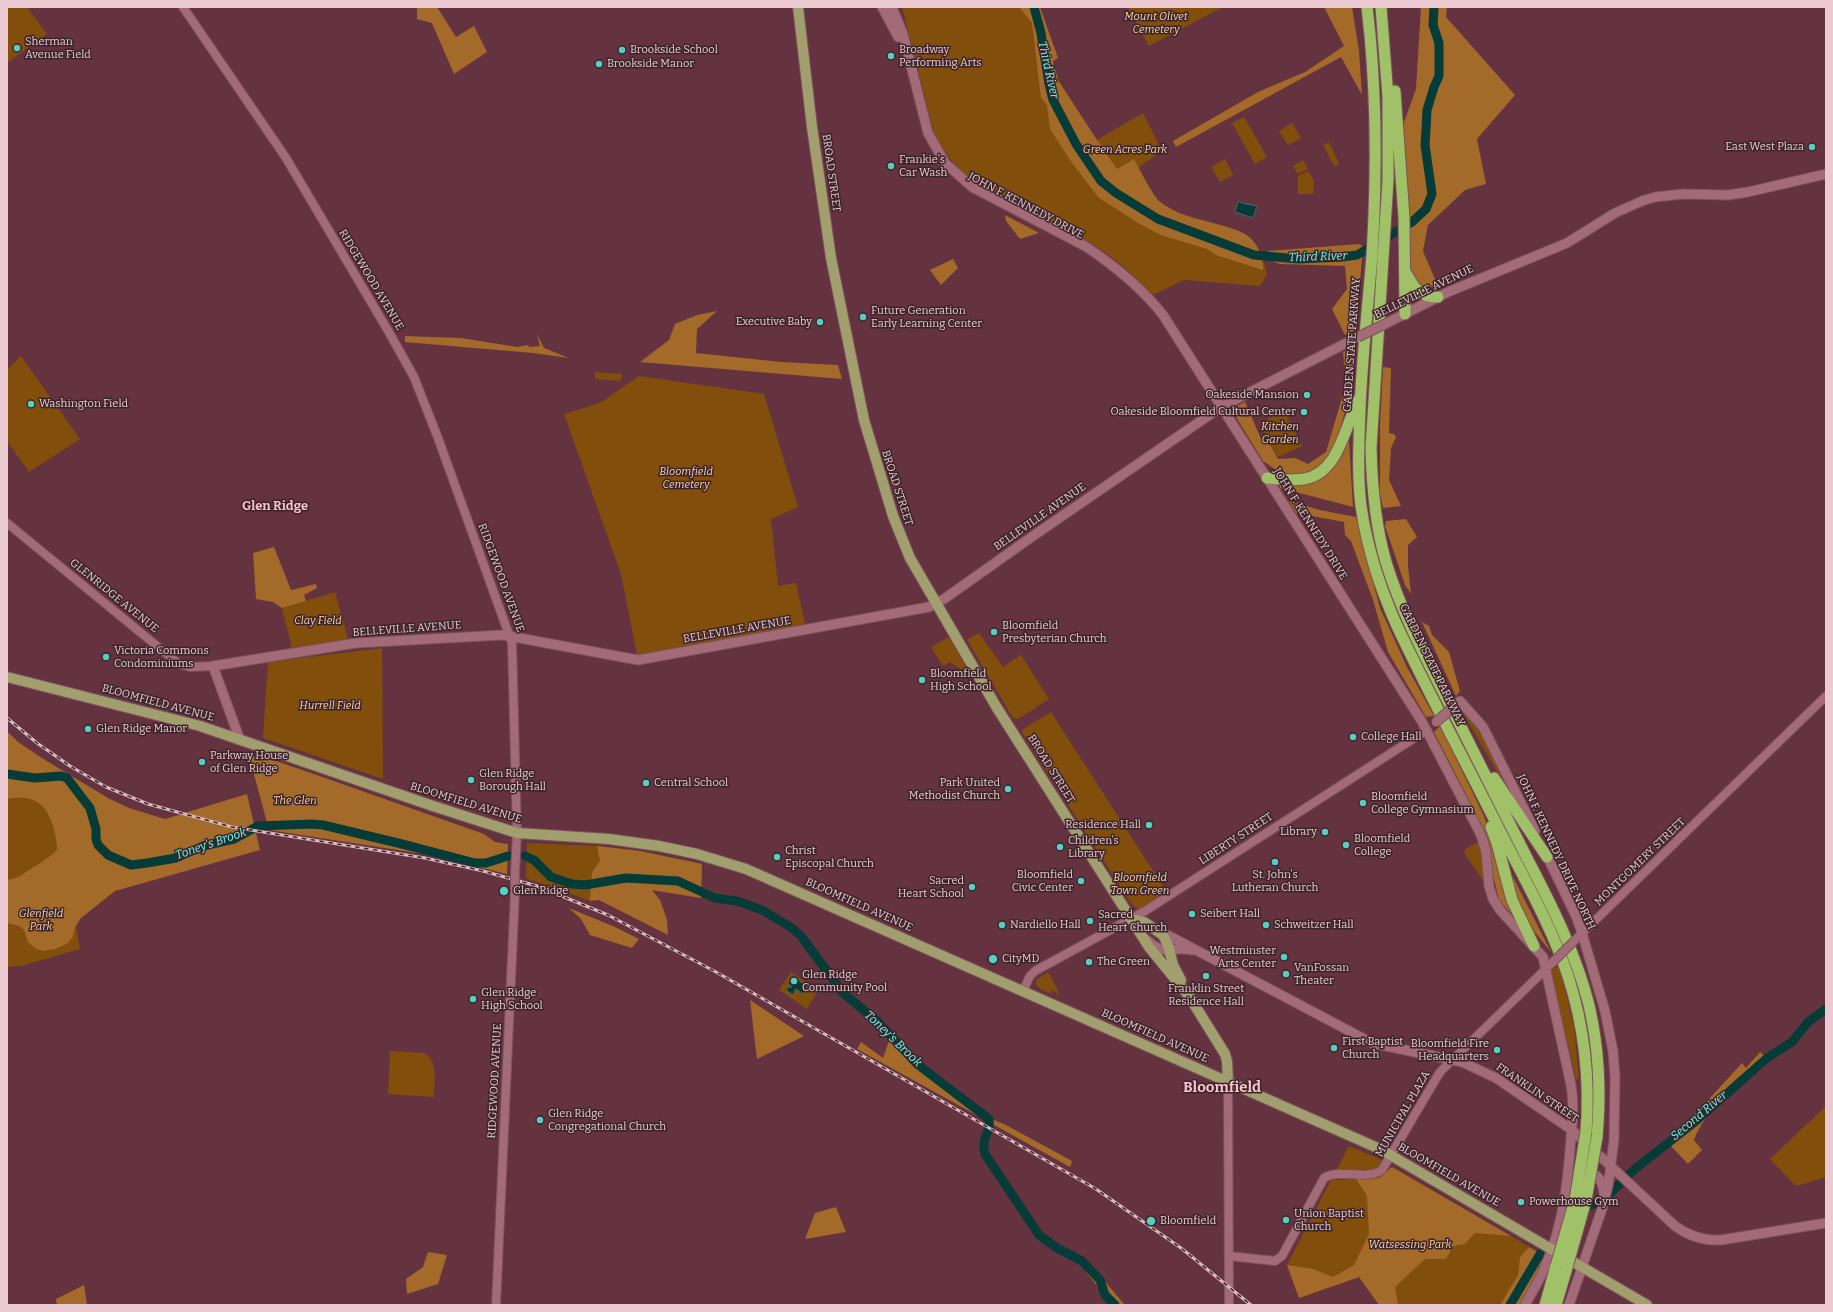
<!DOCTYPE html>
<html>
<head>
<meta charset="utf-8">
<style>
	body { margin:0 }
	#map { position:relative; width:1833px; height:1312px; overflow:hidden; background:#65333f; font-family:Bitter,serif }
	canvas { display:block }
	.frame { position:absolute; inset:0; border:8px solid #eacad0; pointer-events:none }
</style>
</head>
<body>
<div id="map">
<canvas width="1833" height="1312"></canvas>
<div class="frame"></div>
</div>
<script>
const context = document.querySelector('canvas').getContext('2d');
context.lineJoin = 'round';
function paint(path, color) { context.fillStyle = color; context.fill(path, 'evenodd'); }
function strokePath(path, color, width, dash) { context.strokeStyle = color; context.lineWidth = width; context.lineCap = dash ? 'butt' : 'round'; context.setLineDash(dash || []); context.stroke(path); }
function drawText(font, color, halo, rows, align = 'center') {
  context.font = font + ' Bitter,serif'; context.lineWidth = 3; context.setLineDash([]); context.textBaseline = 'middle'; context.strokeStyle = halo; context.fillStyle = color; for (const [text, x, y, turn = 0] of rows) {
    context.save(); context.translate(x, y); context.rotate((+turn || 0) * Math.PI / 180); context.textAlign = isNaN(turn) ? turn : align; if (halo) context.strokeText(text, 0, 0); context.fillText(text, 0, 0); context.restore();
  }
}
paint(new Path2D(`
	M 7,7 L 27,7 L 47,34 L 8,62 Z
	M 902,7 L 1032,7 L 1047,95 L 1163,225 L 1264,262 L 1267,275 L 1260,286 L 1184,280 L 1153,295 C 1139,281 1124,266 1107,254 C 1069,227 1024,209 982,187 L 958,169 L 940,145 L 934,133 Z
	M 1128,7 L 1223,7 L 1149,46 Z
	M 1143,113 L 1162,151 L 1114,185 L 1097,140 Z
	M 1244,117 L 1267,157 L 1255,164 L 1232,123 Z
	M 1292,123 L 1301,138 L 1288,145 L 1279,131 Z
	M 1329,142 L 1339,164 L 1334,166 L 1323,145 Z
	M 1225,159 L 1233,175 L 1220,182 L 1211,167 Z
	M 1303,160 L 1308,169 L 1298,174 L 1293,166 Z
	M 1308,171 L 1314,180 L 1313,194 L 1298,194 L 1298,176 Z
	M 21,356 L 80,439 L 29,472 L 7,441 L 7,370 Z
	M 595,372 L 622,374 L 621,381 L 595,379 Z
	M 639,376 L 764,394 L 798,507 L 771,519 L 778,586 L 796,583 L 805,624 L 637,655 L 621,574 L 564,414 L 600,403 Z
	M 1284,410 L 1302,446 L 1278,457 L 1270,444 L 1260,423 Z
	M 335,592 L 348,639 L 292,648 L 282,608 Z
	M 979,633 L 1003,667 L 1021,655 L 1049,699 L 1018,719 L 1013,718 L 967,640 Z
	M 949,637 L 966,667 L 962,670 L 950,662 L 943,666 L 931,647 Z
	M 382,648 L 383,779 L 263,738 L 268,662 Z
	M 1461,710 L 1476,724 L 1519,809 Z
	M 1051,712 L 1166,891 L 1138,910 L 1128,899 L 1022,732 L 1023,729 Z
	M 7,790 L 53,792 L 80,949 L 21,966 L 7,967 Z
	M 1478,842 L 1481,843 L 1485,883 L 1464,853 L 1466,849 Z
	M 527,843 L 597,846 L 640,851 L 702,864 L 701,898 L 651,890 L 590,901 L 526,878 Z
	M 1559,964 L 1574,1027 L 1579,1078 L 1576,1080 L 1551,971 Z
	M 791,972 L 818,991 L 807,1009 L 779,990 Z
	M 1048,972 L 1057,988 L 1059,996 L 1056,995 L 1057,993 L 1052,990 L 1050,993 L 1042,990 L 1036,985 L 1036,980 Z
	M 390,1051 L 424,1053 C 439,1062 434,1082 434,1097 L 388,1094 Z
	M 1826,1106 L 1826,1177 L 1796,1186 L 1770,1159 Z
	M 1349,1146 L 1384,1161 L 1376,1169 L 1336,1171 Z
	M 1392,1167 L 1545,1256 L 1521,1305 L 1379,1305 L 1359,1277 L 1299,1298 L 1287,1265 L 1331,1180 L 1379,1178 Z`), '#814e0c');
paint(new Path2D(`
	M 417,7 L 437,7 L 456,37 L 474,26 L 487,52 L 454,74 L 432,23 L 417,19 Z
	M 1019,7 L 1040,7 L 1058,58 L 1053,61 L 1058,80 L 1097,140 L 1117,169 L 1134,159 C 1139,168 1152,194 1159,201 C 1183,221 1218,220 1245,234 C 1257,241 1264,257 1263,270 L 1216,255 L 1207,249 L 1161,235 L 1138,223 L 1098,197 L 1072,163 L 1050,129 L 1047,105 L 1041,98 L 1032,23 Z
	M 1324,7 L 1352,7 L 1359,51 L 1362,95 L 1341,57 L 1176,147 L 1173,141 L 1258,92 L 1305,72 L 1344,46 Z
	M 1421,7 L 1447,7 L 1446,17 L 1515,95 L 1477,139 L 1486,184 L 1465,190 L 1428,225 L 1423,251 L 1437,284 L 1424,290 L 1409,271 L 1410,217 L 1402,128 L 1416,89 Z
	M 1005,215 L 1039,233 L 1020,239 L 1006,221 Z
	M 1359,244 L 1363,246 L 1356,330 L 1345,335 L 1332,309 L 1347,289 L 1345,266 L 1280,264 L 1272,261 L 1268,251 Z
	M 953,259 L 958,268 L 941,285 L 930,270 Z
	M 717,311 L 697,329 L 696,353 L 781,362 L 838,365 L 842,379 L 640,362 L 669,340 L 675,324 L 697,315 Z
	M 537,334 L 544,348 L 569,358 L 533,353 L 405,342 L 405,336 L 461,338 L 517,347 L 528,345 L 529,347 L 540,346 Z
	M 1356,345 L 1350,393 L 1336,444 L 1325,464 L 1311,473 L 1296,477 L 1279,472 L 1263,461 L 1231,409 L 1245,402 L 1262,441 L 1271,446 L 1278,459 L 1295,458 L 1308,464 L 1326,452 L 1346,384 L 1343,352 Z
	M 1383,367 L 1391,368 L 1389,433 L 1394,434 L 1396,437 L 1391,448 L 1389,480 L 1401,506 L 1383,508 L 1380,494 L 1380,425 Z
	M 1346,437 L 1349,440 L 1353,507 L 1280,488 L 1280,482 L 1317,478 Z
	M 1289,501 L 1320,510 L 1356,517 L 1380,608 L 1407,667 L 1434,716 L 1426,717 L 1388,652 L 1373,600 L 1351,541 L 1345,535 L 1344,522 L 1296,513 Z
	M 1406,519 L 1417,537 L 1408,545 L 1408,566 L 1411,594 L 1405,585 L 1385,526 L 1386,521 Z
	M 274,547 L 291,590 L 316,584 L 317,588 L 304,595 L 306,601 L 282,608 L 273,602 L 256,599 L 253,553 Z
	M 1422,622 L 1429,626 L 1432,635 L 1449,652 L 1460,691 L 1456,696 Z
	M 1440,726 L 1484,816 L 1522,926 L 1499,900 L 1493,875 L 1489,843 L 1471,804 L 1434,732 Z
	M 7,731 L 18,742 L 45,760 L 108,798 L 129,808 L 165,819 L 247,794 L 260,850 L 115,891 L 81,918 L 75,927 L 73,937 L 67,944 L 55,949 L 43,951 L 36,949 L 28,942 L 24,930 L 19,926 L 7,923 L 7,880 C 21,878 27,870 39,864 C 46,859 51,856 57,850 C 57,841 55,834 53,826 C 45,801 32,795 7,799 Z
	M 249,756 L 276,761 L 311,773 L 484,834 L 495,842 L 508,844 L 507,874 L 423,854 L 269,830 Z
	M 597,846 L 640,851 L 702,864 L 701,898 L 652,890 L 660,900 L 667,920 L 668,935 L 599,900 L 590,901 L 592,872 L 600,861 Z
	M 1509,869 L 1551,952 L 1533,930 L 1518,906 Z
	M 569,908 L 615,927 L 639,939 L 632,948 L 590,935 L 581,919 Z
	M 750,1000 L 804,1036 L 757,1059 Z
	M 894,1037 L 915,1061 L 994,1120 L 1006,1125 L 1072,1161 L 1070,1167 L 857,1049 L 861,1042 L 883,1058 L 889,1041 Z
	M 1760,1052 L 1767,1058 C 1741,1082 1707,1106 1694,1140 L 1702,1150 L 1688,1164 L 1671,1146 L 1688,1122 L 1742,1063 L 1746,1068 Z
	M 1392,1167 L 1511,1236 L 1475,1233 L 1465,1244 L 1453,1246 L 1446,1259 L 1425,1259 L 1395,1287 L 1398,1305 L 1379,1305 L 1359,1277 L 1299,1298 L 1287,1265 L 1313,1269 L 1333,1277 L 1354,1265 L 1369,1234 L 1367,1196 L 1356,1179 L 1379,1178 Z
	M 836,1207 L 846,1232 L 805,1239 L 815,1213 Z
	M 1529,1247 L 1545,1256 L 1521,1305 L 1500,1305 L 1518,1275 L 1520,1257 Z
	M 428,1252 L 447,1255 L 438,1284 L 407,1294 L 406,1279 L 423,1267 Z
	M 1084,1258 L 1090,1264 L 1125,1305 L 1112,1305 L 1084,1269 Z
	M 84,1285 L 87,1305 L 57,1305 L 56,1299 Z`), '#a36a29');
const water = new Path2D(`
	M 1239,201 L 1242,203 L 1257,206 L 1253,218 L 1235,212 Z
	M 792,978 L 797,981 L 798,980 L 807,987 L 803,994 L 796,989 L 793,995 L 786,990 L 788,987 L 792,987 L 788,984 Z`);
paint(water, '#053c38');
strokePath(water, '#4a6766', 1);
strokePath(new Path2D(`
	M 1034,7 L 1041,33 L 1049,84 L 1053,100 L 1076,144 L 1101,181 L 1116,193 L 1158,219 L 1254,255 L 1298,259 L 1342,257 L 1357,255 L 1412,222 L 1426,209 L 1432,194 L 1425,145 L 1426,129 L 1427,110 L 1434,87 L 1439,76 L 1439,43 L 1433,25 L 1434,7
	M 7,774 L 35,778 L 61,776 L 67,778 L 90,808 L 96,829 L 96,839 L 98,845 L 108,855 L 131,865 L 147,863 L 176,858 L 203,846 L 234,839 L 258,826 L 312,824 L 323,825 L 402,844 L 475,863 L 486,863 L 508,856
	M 525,856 L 534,860 L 551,877 L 572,884 L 585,885 L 626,878 L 678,881 L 715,898 L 737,901 L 762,910 L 792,928 L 801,936 L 843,993 L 877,1021 L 917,1064 L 989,1119 C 992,1130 980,1139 985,1154 L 1039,1235 L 1057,1248 L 1082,1261 L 1100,1280 L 1105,1295 L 1115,1305
	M 1580,1208 L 1595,1204 L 1606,1197 L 1636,1168 L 1696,1121 L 1767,1058 L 1792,1042 L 1808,1022 L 1826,1009
	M 1510,1305 L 1540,1254`), '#053c38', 9);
const tertiary = new Path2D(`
	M 183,7 L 286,158 L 390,334 L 414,377 L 438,438 L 512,643 L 517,833 L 515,874
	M 7,523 L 179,664 L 190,667 L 213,666
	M 1578,937 L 1826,696
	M 1023,991 L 1030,976 L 1035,971 L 1145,911 L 1427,730
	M 1228,1081 L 1229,1305
	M 1229,1256 L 1275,1261 L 1282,1256 L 1324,1178 C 1341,1168 1366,1181 1382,1170 L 1440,1072 L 1554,961
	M 496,1305 L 515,892`);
const secondary = new Path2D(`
	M 882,7 L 898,37
	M 892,7 L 903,34 L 928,133 L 945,163 L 972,187 L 1085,246 C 1115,266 1141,287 1163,315 L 1421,720 L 1481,835 L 1486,852 L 1489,886 L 1493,899 L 1500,910 L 1543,957 L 1571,1085 C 1574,1102 1573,1120 1571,1137 C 1568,1180 1563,1227 1545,1267 C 1540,1280 1532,1292 1525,1305
	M 1387,323 L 1448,292 L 1567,243 L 1615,213 L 1642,201 L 1655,197 L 1683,194 L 1728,195 L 1748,192 L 1826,174
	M 1458,703 L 1460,701 L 1483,727 L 1535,831
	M 240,740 L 213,666 L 356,643 L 503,635 L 638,660 L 929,607 L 944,599 L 1033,536 L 1221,407 L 1358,337
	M 1545,852 L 1576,916 L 1582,933 L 1605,1011 L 1613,1051 L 1615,1077 L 1614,1140 L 1608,1186 L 1603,1206 L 1569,1305
	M 1160,931 L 1372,1043 L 1462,1062 L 1496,1078 L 1572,1130 L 1675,1226 C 1689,1236 1704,1241 1721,1240 L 1826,1223
	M 1147,940 C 1166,958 1172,945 1192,950
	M 1585,1174 C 1598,1170 1603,1183 1604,1194`);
const primary = new Path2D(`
	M 798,7 L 812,127 L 831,258 L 864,420 L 893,516 L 910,558 L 997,708 L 1149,947 L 1193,1001
	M 7,677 L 200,726 L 433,806 L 517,833 L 609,839 L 659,846 L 697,854 L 746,869 L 1380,1149 L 1647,1305
	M 1131,919 L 1144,922 L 1163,935 L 1168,945 L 1173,965 L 1181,980
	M 1189,996 L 1225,1054 L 1227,1061 L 1228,1081`);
const motorway = new Path2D(`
	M 1367,7 C 1377,90 1377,172 1372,255 C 1368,306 1362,357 1360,409 C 1359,441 1357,474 1361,506 C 1367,548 1380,588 1397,626 C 1429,694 1465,761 1499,829 C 1523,877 1551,925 1568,976 C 1584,1026 1590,1079 1586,1132
	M 1381,7 L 1388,97 L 1388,180 L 1371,448 C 1372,487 1375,525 1386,562 C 1402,615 1429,664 1454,713 C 1479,763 1504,812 1529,862 C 1553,908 1576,954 1589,1005 C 1599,1048 1601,1093 1597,1137
	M 1395,91 L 1404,218 L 1405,314
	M 1406,273 C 1414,288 1419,297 1438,297
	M 1267,478 C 1279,479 1292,481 1304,479 C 1340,473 1345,424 1359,399
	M 1494,778 L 1547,857
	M 1491,827 L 1497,843 L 1512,900 L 1534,946
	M 1545,1305 L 1556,1266
	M 1556,1305 L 1566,1271`);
strokePath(tertiary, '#7c525c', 10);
strokePath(secondary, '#7c525c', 11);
strokePath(primary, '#7c525c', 12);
strokePath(motorway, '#7c525c', 13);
strokePath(tertiary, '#a36b77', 8);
strokePath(secondary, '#a36b77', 9);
strokePath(primary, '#a19f6d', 10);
strokePath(motorway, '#a0c167', 11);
const rail = new Path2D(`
	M 7,718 L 37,743 L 70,766 L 106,787 L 148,804 L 232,827 L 425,858 L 483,871 L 537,886 L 608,915 L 716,972 L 1096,1189 L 1181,1248 L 1251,1305`);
strokePath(rail, '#dbb9bf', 3);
strokePath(rail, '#3b2429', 1.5, [4.5]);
const tertiaryBridge = new Path2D(`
	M 515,892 L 515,874
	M 1554,961 L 1576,939`);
const secondaryBridge = new Path2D(`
	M 1358,337 L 1387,323
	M 1436,722 L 1458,703`);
const motorwayBridge = new Path2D(`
	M 1556,1266 L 1575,1200 L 1586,1132
	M 1566,1271 L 1586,1200 L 1597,1137`);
strokePath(tertiaryBridge, '#7c525c', 10, []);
strokePath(secondaryBridge, '#7c525c', 11, []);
strokePath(motorwayBridge, '#7c525c', 13, []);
strokePath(tertiaryBridge, '#a36b77', 8);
strokePath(secondaryBridge, '#a36b77', 9);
strokePath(motorwayBridge, '#a0c167', 11);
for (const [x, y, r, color] of [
	[17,48,4,"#57cec1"],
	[622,50,4,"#57cec1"],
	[891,56,4,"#57cec1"],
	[599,64,4,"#57cec1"],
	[1812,147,4,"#57cec1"],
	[891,166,4,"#57cec1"],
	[863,317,4,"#57cec1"],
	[820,322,4,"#57cec1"],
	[1307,395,4,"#57cec1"],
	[31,404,4,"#57cec1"],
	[1304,412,4,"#57cec1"],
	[994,632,4,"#57cec1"],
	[106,657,4,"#57cec1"],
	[922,680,4,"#57cec1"],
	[88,729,4,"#57cec1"],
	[1353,737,4,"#57cec1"],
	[202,762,4,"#57cec1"],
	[471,780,4,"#57cec1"],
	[646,783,4,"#57cec1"],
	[1008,789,4,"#57cec1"],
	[1363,803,4,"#57cec1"],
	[1149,825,4,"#57cec1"],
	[1325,832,4,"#57cec1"],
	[1346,845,4,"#57cec1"],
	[1060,847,4,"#57cec1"],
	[777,857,4,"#57cec1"],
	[1275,862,4,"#57cec1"],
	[1081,881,4,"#57cec1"],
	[972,887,4,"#57cec1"],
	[504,891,5,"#57cec1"],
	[1192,914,4,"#57cec1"],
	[1090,921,4,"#57cec1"],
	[1002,925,4,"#57cec1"],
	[1266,925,4,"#57cec1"],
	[1284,957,4,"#57cec1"],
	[993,959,5,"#57cec1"],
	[1089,962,4,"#57cec1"],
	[1286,974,4,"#57cec1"],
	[1206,976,4,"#57cec1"],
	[794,981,4,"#57cec1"],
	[473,999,4,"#57cec1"],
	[1334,1048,4,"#57cec1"],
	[1497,1050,4,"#57cec1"],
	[540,1120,4,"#57cec1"],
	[1521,1202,4,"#57cec1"],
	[1286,1220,4,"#57cec1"],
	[1151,1221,5,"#57cec1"]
]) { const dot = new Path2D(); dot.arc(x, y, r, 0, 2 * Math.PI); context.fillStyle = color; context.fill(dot); strokePath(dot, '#3b2429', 1.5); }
drawText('italic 11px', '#fad3ae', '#3b2429', [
	["Mount Olivet",1156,17],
	["Cemetery",1156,30],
	["Green Acres Park",1125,150],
	["Kitchen",1280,427],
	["Garden",1280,440],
	["Bloomfield",686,472],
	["Cemetery",686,485],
	["Clay Field",318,621],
	["Hurrell Field",330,706],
	["The Glen",295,801],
	["Bloomfield",1140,878],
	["Town Green",1140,891],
	["Glenfield",41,914],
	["Park",41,927],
	["Watsessing Park",1410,1245]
]);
drawText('11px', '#eacad0', '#3b2429', [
	["Sherman",25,42],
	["Avenue Field",25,55],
	["Brookside School",630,50],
	["Broadway",899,50],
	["Performing Arts",899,63],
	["Brookside Manor",607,64],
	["East West Plaza",1804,147,"right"],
	["Frankie's",899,160],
	["Car Wash",899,173],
	["Future Generation",871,311],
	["Early Learning Center",871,324],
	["Executive Baby",812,322,"right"],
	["Oakeside Mansion",1299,395,"right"],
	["Washington Field",39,404],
	["Oakeside Bloomfield Cultural Center",1296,412,"right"],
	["Bloomfield",1002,626],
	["Presbyterian Church",1002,639],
	["Victoria Commons",114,651],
	["Condominiums",114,664],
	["Bloomfield",930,674],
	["High School",930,687],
	["Glen Ridge Manor",96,729],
	["College Hall",1361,737],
	["Parkway House",210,756],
	["of Glen Ridge",210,769],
	["Glen Ridge",479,774],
	["Borough Hall",479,787],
	["Central School",654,783],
	["Park United",1000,783,"right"],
	["Methodist Church",1000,796,"right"],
	["Bloomfield",1371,797],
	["College Gymnasium",1371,810],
	["Residence Hall",1141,825,"right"],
	["Library",1317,832,"right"],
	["Bloomfield",1354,839],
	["College",1354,852],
	["Children's",1068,841],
	["Library",1068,854],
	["Christ",785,851],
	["Episcopal Church",785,864],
	["Bloomfield",1073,875,"right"],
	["Civic Center",1073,888,"right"],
	["St. John's",1275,875,"center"],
	["Lutheran Church",1275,888,"center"],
	["Sacred",964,881,"right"],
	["Heart School",964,894,"right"],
	["Glen Ridge",513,891],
	["Seibert Hall",1200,914],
	["Sacred",1098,915],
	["Heart Church",1098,928],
	["Nardiello Hall",1010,925],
	["Schweitzer Hall",1274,925],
	["Westminster",1276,951,"right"],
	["Arts Center",1276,964,"right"],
	["CityMD",1002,959],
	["The Green",1097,962],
	["VanFossan",1294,968],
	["Theater",1294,981],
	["Glen Ridge",802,975],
	["Community Pool",802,988],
	["Franklin Street",1206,989,"center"],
	["Residence Hall",1206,1002,"center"],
	["Glen Ridge",481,993],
	["High School",481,1006],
	["First Baptist",1342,1042],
	["Church",1342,1055],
	["Bloomfield Fire",1489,1044,"right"],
	["Headquarters",1489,1057,"right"],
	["Glen Ridge",548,1114],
	["Congregational Church",548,1127],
	["Powerhouse Gym",1529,1202],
	["Union Baptist",1294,1214],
	["Church",1294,1227],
	["Bloomfield",1160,1221]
], 'left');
drawText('11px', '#eacad0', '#3b2429', [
	["BROAD STREET",831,173,82],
	["JOHN F. KENNEDY DRIVE",1026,206,28],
	["RIDGEWOOD AVENUE",371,280,59],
	["BELLEVILLE AVENUE",1424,292,-26],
	["GARDEN STATE PARKWAY",1352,345,-86],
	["BROAD STREET",897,488,72],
	["BELLEVILLE AVENUE",1040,517,-35],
	["JOHN F. KENNEDY DRIVE",1310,524,58],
	["RIDGEWOOD AVENUE",501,578,70],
	["GLENRIDGE AVENUE",114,596,39],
	["BELLEVILLE AVENUE",407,629,-4],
	["BELLEVILLE AVENUE",737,630,-10],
	["GARDEN STATE PARKWAY",1432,665,64],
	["BLOOMFIELD AVENUE",158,703,15],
	["BROAD STREET",1051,769,58],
	["BLOOMFIELD AVENUE",466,803,17],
	["LIBERTY STREET",1236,839,-33],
	["JOHN F. KENNEDY DRIVE NORTH",1556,852,65],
	["MONTGOMERY STREET",1640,862,-44],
	["BLOOMFIELD AVENUE",859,905,24],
	["BLOOMFIELD AVENUE",1155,1036,24],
	["RIDGEWOOD AVENUE",495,1081,-87],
	["FRANKLIN STREET",1537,1093,34],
	["MUNICIPAL PLAZA",1403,1114,-60],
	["BLOOMFIELD AVENUE",1449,1175,30]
]);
drawText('italic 12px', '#63fded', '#3b2429', [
	["Third River",1048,70,77],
	["Third River",1318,257,-2],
	["Toney's Brook",211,844,-19],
	["Toney's Brook",893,1039,44],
	["Second River",1699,1116,-40]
]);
drawText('bold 13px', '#fdbfcb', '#3b2429', [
	["Glen Ridge",275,506]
]);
drawText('bold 15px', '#fdbfcb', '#3b2429', [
	["Bloomfield",1222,1088]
]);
</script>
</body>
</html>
